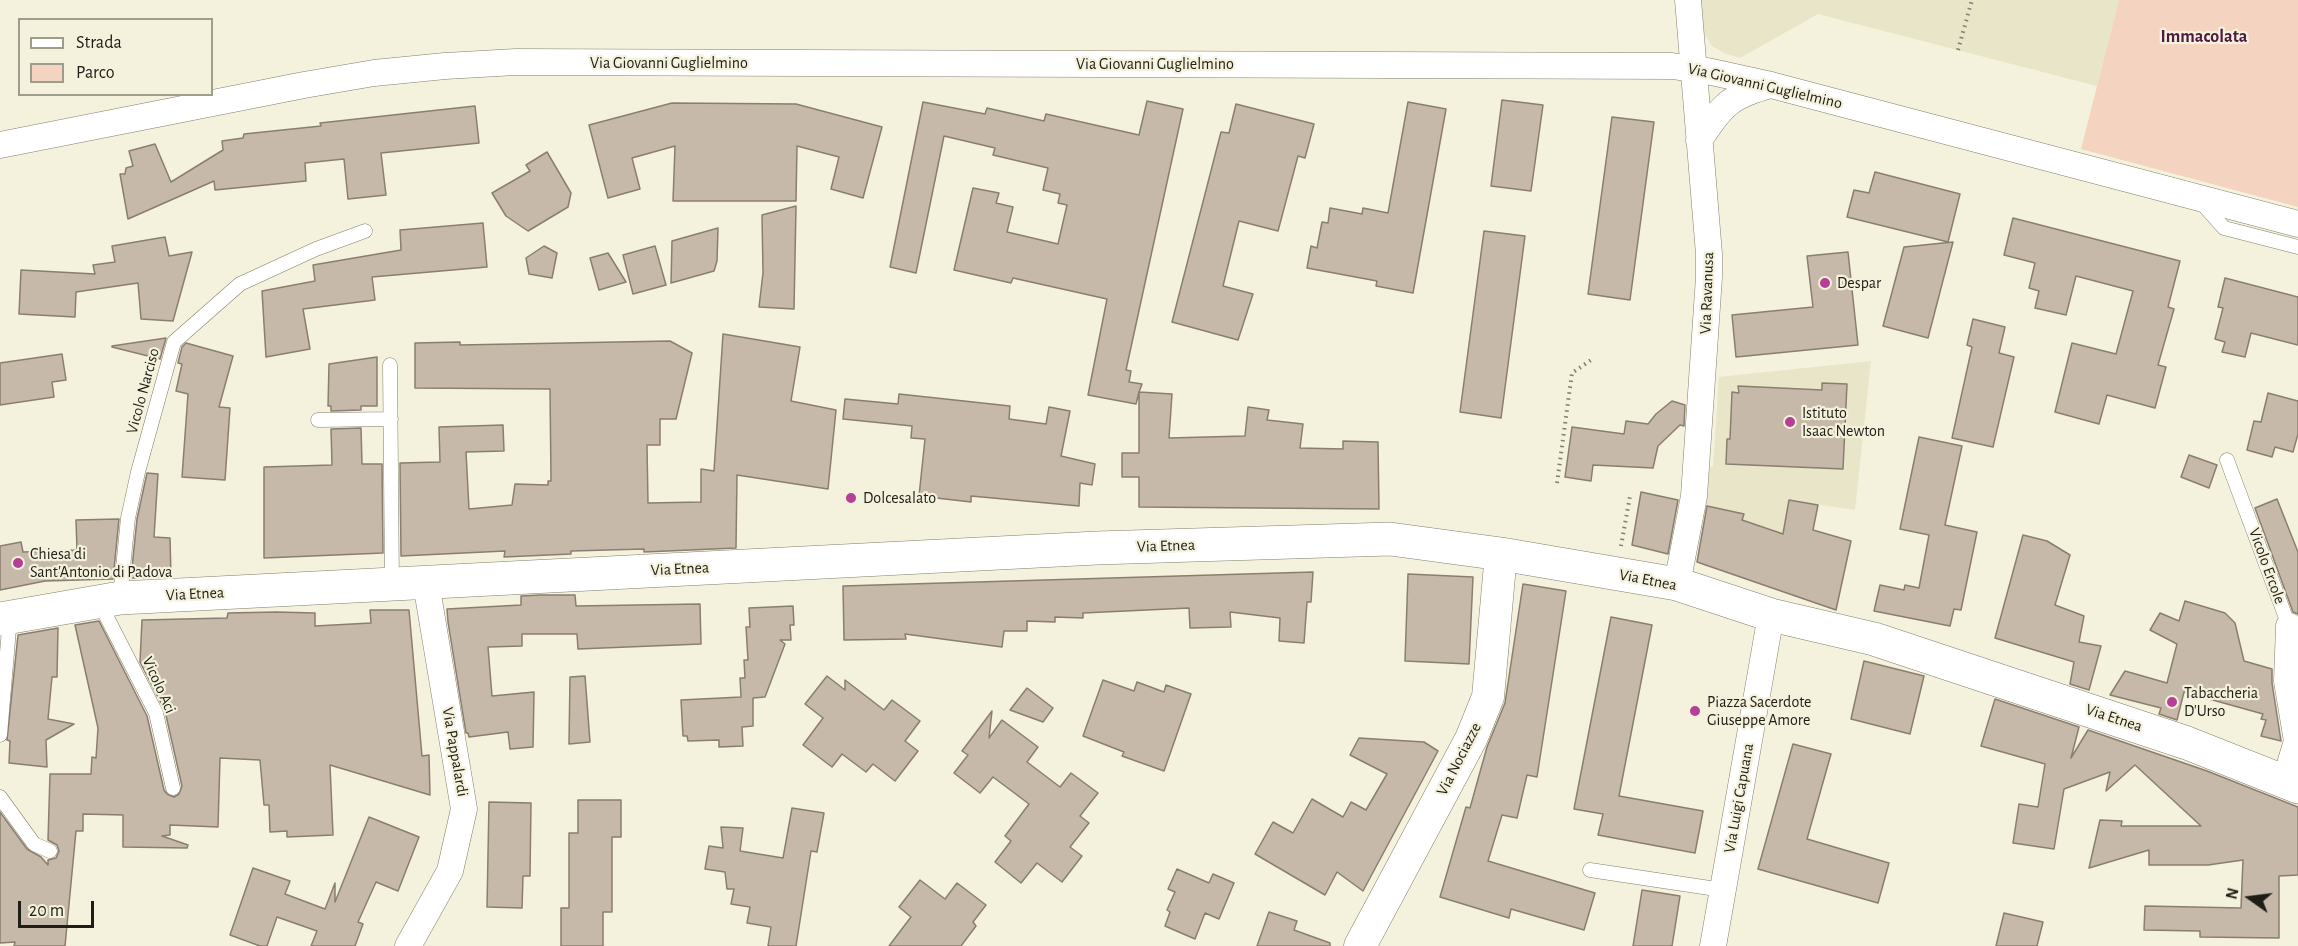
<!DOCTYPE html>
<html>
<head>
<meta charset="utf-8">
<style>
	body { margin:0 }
	#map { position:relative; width:2298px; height:946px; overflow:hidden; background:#f4f1dc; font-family:"Alegreya Sans",sans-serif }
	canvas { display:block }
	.legend { position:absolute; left:18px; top:18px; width:195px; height:78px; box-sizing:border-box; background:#f4f1dc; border:2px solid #9e9c8d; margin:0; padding:8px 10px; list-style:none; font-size:18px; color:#1e1d16 }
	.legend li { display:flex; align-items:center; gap:12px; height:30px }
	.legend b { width:30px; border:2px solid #9e9c8d }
	.north { position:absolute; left:2220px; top:868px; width:60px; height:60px; -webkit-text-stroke:4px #f4f1dc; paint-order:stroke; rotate:284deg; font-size:16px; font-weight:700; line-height:24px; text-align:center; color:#1e1d16 }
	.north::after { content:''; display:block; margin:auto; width:21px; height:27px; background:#1e1d16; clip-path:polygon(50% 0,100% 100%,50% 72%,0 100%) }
	.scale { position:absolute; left:18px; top:901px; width:76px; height:27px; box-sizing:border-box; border:3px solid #1e1d16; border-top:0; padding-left:8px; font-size:18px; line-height:21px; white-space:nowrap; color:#1e1d16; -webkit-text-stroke:4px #f4f1dc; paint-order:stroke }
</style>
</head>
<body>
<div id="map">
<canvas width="2298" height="946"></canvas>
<ul class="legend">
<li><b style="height:8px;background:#fff"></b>Strada</li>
<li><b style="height:16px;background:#f4d3c0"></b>Parco</li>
</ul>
<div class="north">N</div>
<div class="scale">20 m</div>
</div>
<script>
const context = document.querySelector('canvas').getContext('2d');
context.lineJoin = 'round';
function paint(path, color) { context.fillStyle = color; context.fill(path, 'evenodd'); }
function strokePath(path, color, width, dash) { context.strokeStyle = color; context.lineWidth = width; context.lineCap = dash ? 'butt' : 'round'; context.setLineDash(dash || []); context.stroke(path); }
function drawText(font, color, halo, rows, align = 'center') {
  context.font = font + ' "Alegreya Sans",sans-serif'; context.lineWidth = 4.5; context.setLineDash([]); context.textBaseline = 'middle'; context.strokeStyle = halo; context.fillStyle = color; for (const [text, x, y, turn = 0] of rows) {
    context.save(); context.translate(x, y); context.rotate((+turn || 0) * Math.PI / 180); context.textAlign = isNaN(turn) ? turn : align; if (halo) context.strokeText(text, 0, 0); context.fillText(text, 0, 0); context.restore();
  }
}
paint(new Path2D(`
	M 1699,0 L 2119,0 L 2097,86 L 1818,14 L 1740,58 L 1724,53 L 1712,46 L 1703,32 Z
	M 1871,361 L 1855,510 L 1789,500 L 1783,534 L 1742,520 L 1744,514 L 1702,505 L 1710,467 L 1713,467 L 1719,377 Z`), '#e9e5c9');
paint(new Path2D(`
	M 2119,0 L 2298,0 L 2298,207 L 2081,149 Z`), '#f4d3c0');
const building = new Path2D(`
	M 1502,100 L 1543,105 L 1531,191 L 1491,186 Z
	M 1147,101 L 1183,109 L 1126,370 L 1131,371 L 1129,382 L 1142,384 L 1139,392 L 1172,394 L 1169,438 L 1245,436 L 1248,407 L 1269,410 L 1267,420 L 1303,424 L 1300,448 L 1343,449 L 1343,441 L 1378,442 L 1379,509 L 1139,507 L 1139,477 L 1122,477 L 1122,453 L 1139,453 L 1139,392 L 1136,404 L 1088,395 L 1107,299 L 1013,278 L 1011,283 L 954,270 L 973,188 L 999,193 L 996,203 L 1013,207 L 1007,232 L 1058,244 L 1067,205 L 1058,203 L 1060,194 L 1043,190 L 1048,168 L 993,155 L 995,148 L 944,136 L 916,273 L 890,267 L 923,102 L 985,114 L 987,108 L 1044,121 L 1046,114 L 1139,135 Z
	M 1408,102 L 1446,109 L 1413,293 L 1376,286 L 1377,281 L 1307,268 L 1311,246 L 1317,248 L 1322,222 L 1328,223 L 1330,208 L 1362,214 L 1363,208 L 1388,213 Z
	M 672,103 L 796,104 L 882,127 L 863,198 L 831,189 L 839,157 L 797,146 L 796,201 L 673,201 L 675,146 L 632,158 L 640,189 L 608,198 L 589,125 Z
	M 1236,104 L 1314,124 L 1305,158 L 1298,156 L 1278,231 L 1239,221 L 1223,286 L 1253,294 L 1238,340 L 1172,322 L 1221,132 L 1229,133 Z
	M 475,106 L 479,143 L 381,153 L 386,195 L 348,199 L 344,159 L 305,163 L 306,181 L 215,190 L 214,181 L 128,219 L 120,174 L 125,174 L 126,168 L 133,166 L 129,151 L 155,144 L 171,182 L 223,150 L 222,141 L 243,138 L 244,134 L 321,126 L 320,123 Z
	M 1612,117 L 1654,122 L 1630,300 L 1588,294 Z
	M 547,152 L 571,193 L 568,207 L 528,231 L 506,216 L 492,193 L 530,171 L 526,165 Z
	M 1875,172 L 1960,194 L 1948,242 L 1847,217 L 1854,190 L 1869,193 Z
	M 796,206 L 794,309 L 759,307 L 763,273 L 762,215 Z
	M 2013,218 L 2180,261 L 2168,307 L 2174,309 L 2158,365 L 2166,367 L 2155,408 L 2107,395 L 2099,424 L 2055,412 L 2072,343 L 2116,354 L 2133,291 L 2076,276 L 2066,315 L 2035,308 L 2039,291 L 2029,288 L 2035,263 L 2004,255 Z
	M 483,223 L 487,267 L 372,277 L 375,300 L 303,309 L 310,349 L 266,357 L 262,291 L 315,281 L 313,265 L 401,250 L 400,230 Z
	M 718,228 L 717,261 L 714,271 L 671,283 L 672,241 Z
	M 1484,231 L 1525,236 L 1501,418 L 1460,412 Z
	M 165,237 L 169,256 L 192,252 L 173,321 L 141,319 L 138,283 L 76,292 L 75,317 L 19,314 L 21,270 L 95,274 L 93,265 L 115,262 L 112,246 Z
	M 1953,242 L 1928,338 L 1883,326 L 1904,247 Z
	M 544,246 L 557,253 L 552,278 L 529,274 L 526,258 Z
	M 655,246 L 666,285 L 633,294 L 623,255 Z
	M 1848,252 L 1858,345 L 1736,357 L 1732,315 L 1813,307 L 1807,256 Z
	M 608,253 L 626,282 L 599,290 L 590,258 Z
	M 2225,278 L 2298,297 L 2298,345 L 2251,333 L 2245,357 L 2222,352 L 2225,342 L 2215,339 L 2223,308 L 2218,307 Z
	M 1973,319 L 2005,327 L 1999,353 L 2014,357 L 1993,447 L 1952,438 L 1972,347 L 1967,345 Z
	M 723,334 L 800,347 L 791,401 L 836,410 L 828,489 L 737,475 L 736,548 L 644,552 L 644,549 L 571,551 L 571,554 L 504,557 L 505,551 L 401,556 L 400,463 L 440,462 L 439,427 L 503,425 L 504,451 L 466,452 L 469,509 L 512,505 L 515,484 L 548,485 L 548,481 L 551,481 L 550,389 L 415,388 L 415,343 L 460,342 L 460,345 L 670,341 L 692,353 L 676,419 L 660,419 L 660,445 L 647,445 L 648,503 L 701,502 L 701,469 L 714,471 Z
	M 166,338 L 160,359 L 112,347 L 112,346 Z
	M 186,343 L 233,356 L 219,407 L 230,408 L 225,480 L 182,477 L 188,394 L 176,391 L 182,364 L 178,363 L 182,347 Z
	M 62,354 L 66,380 L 52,382 L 54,397 L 0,405 L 0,363 Z
	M 377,357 L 377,406 L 361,406 L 361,410 L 331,411 L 331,406 L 328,406 L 329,364 Z
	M 1822,383 L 1847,384 L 1843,469 L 1726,464 L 1727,439 L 1730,439 L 1732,392 L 1739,393 L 1738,386 L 1822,390 Z
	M 2268,393 L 2298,401 L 2298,434 L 2293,452 L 2275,447 L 2272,457 L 2247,450 L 2254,421 L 2261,422 Z
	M 899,394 L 1010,406 L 1009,419 L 1046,424 L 1049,407 L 1070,411 L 1061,456 L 1095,464 L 1092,485 L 1080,483 L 1079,506 L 971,496 L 971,502 L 919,496 L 925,439 L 911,438 L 912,426 L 843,419 L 845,399 L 898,404 Z
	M 1672,401 L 1685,405 L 1684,426 L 1680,425 L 1658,446 L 1653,468 L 1593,465 L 1591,481 L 1565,477 L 1572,427 L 1624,434 L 1626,421 L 1648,424 L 1656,414 Z
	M 361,428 L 362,464 L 382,464 L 383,553 L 264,558 L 264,467 L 332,465 L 331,429 Z
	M 1919,437 L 1962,446 L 1945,525 L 1977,532 L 1961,610 L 1954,609 L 1950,626 L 1874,611 L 1880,585 L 1904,590 L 1905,585 L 1919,588 L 1929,535 L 1900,529 Z
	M 2189,455 L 2217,465 L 2209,488 L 2181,477 Z
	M 147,473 L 158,474 L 154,537 L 170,538 L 171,577 L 131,578 L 137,519 Z
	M 1641,492 L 1678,500 L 1668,554 L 1632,545 Z
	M 2277,499 L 2298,552 L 2298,614 L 2293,612 L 2255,508 Z
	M 1789,500 L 1818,505 L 1813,530 L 1851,541 L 1836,610 L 1697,562 L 1707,506 L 1744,514 L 1742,520 L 1783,534 Z
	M 119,519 L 113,579 L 45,581 L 0,590 L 0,546 L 21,542 L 23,552 L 77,550 L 76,520 Z
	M 2023,535 L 2047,541 L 2070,555 L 2055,605 L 2084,616 L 2079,642 L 2101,646 L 2089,690 L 2070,684 L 2074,662 L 1995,638 Z
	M 1313,572 L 1311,602 L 1307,602 L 1304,643 L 1279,641 L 1280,618 L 1230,612 L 1231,627 L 1190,628 L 1189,608 L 1083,613 L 1083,618 L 1055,617 L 1055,622 L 1027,621 L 1027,631 L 1004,631 L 1002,647 L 905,634 L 906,639 L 844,640 L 843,586 Z
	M 1408,574 L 1473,577 L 1469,664 L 1405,661 Z
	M 1523,584 L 1566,591 L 1537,777 L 1527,775 L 1517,818 L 1502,815 L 1488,861 L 1595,893 L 1584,930 L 1511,909 L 1509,918 L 1440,897 L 1466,807 L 1470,808 L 1487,747 L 1505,703 Z
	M 540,595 L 575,595 L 576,606 L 700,604 L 701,644 L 578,649 L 577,634 L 522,634 L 522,646 L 488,647 L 492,696 L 534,692 L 533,747 L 510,749 L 508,732 L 469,737 L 468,733 L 466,733 L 448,622 L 447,609 L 521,605 L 521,596 Z
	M 2185,601 L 2225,613 L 2235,623 L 2244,661 L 2272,669 L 2272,683 L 2281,741 L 2261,736 L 2266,720 L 2261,719 L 2263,714 L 2184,692 L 2177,720 L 2159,714 L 2161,708 L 2110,695 L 2125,671 L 2167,683 L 2177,644 L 2150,630 L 2160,613 L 2179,621 Z
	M 793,606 L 794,625 L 790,625 L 791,640 L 780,640 L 785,644 L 765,697 L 753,698 L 753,726 L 742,727 L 743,746 L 719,747 L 719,740 L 688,741 L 687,736 L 683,736 L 681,700 L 741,697 L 740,678 L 745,678 L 744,660 L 748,660 L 746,627 L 750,627 L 749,608 Z
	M 370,610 L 409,610 L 422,756 L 429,755 L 430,795 L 330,765 L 333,835 L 287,837 L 287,831 L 270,832 L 269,805 L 264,805 L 260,760 L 220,758 L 218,827 L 170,825 L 170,835 L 162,836 L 188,845 L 187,848 L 123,847 L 123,815 L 83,814 L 83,831 L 76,831 L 65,946 L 14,946 L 15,942 L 0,943 L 0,812 L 27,849 L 41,857 L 48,865 L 48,860 L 56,858 L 59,851 L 57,845 L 48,840 L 50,774 L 91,774 L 92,757 L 96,758 L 98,728 L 75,625 L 99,621 L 147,716 L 164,790 L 167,794 L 174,797 L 179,794 L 182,786 L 165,711 L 140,662 L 142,620 L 227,618 L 228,613 L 276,612 L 315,613 L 315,626 L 371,623 Z
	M 1611,617 L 1652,625 L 1619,796 L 1703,811 L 1695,853 L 1598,835 L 1603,814 L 1574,809 Z
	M 58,628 L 57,677 L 52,677 L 48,719 L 74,724 L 46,740 L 47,767 L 9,763 L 10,741 L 7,740 L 18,635 Z
	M 1864,661 L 1924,676 L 1910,734 L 1851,719 Z
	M 585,676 L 590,742 L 569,744 L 570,677 Z
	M 827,676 L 845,690 L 845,680 L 884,710 L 892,700 L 920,721 L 905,741 L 918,751 L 895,781 L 873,764 L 866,772 L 842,754 L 832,767 L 803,745 L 823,718 L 805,704 Z
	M 1103,680 L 1134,691 L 1137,682 L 1164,692 L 1166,685 L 1191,694 L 1164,771 L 1122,756 L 1124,752 L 1083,736 Z
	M 1027,688 L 1053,708 L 1043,722 L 1010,710 Z
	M 1995,699 L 2079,727 L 2071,758 L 2088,730 L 2207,771 L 2298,807 L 2298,875 L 2279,876 L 2279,938 L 2200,937 L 2200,931 L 2144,930 L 2145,906 L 2241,908 L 2243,860 L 2208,865 L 2149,865 L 2149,850 L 2089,868 L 2100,820 L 2122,821 L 2121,826 L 2201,826 L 2135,765 L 2106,791 L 2110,772 L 2064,789 L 2054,849 L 2013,843 L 2019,804 L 2038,807 L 2045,764 L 1981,746 Z
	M 992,711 L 989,738 L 1002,720 L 1038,747 L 1027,762 L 1060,787 L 1071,773 L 1098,793 L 1080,816 L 1089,823 L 1070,847 L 1082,856 L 1062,882 L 1037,863 L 1021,883 L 995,862 L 1011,841 L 1005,836 L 1029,804 L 993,777 L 980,793 L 954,773 L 968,755 L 962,751 Z
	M 1359,738 L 1424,742 L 1438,751 L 1363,891 L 1337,872 L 1325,895 L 1255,854 L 1273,822 L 1293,833 L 1312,799 L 1343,817 L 1351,802 L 1366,810 L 1387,774 L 1350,755 Z
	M 1793,744 L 1831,754 L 1807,839 L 1889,863 L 1878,903 L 1758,869 Z
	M 578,800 L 621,800 L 621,837 L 612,837 L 612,912 L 603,912 L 603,946 L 561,946 L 561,908 L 569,908 L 569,833 L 578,833 Z
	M 489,802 L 531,803 L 530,876 L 523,876 L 522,908 L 487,907 Z
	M 792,808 L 824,813 L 817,852 L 811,851 L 796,946 L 768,946 L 771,927 L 747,923 L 750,907 L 731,904 L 734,889 L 727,889 L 725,872 L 705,869 L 709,846 L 723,848 L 721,827 L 743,828 L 740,851 L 783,858 Z
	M 369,817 L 419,837 L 398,891 L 376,882 L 358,922 L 363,924 L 355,946 L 311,946 L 317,931 L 277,917 L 267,946 L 260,946 L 230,935 L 253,868 L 290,881 L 285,894 L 325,909 L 335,883 L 335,902 Z
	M 1177,869 L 1209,883 L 1213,874 L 1234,883 L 1219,919 L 1205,913 L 1195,939 L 1165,926 L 1170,912 L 1167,910 L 1175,892 L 1168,889 Z
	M 920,880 L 945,899 L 957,883 L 986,905 L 973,922 L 976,926 L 961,946 L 889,946 L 911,917 L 899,907 Z
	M 1642,890 L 1680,896 L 1672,946 L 1633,946 Z
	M 1269,912 L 1297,921 L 1294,930 L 1330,943 L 1330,946 L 1257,946 Z
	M 2004,913 L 2043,922 L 2037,946 L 1996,946 Z`);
paint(building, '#c6b9a9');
strokePath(building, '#8a7e6f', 1.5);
const service = new Path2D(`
	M 2200,201 L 2224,228 L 2298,247
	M 390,365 L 392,584
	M 318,420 L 391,419
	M 2227,460 L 2289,626
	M 120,598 L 128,518 L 138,472 L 174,342 L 240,284 L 316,249 L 365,231
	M 99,602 L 156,713 L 173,788
	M 0,735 L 10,617
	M 0,797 L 34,844 L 50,851
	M 1590,870 L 1723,890`);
const minor = new Path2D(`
	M 1699,140 C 1723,105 1729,96 1771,85
	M 0,145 L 304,85 L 374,73 L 445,66 L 516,62 L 1672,66 L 1707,71 L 1771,85 L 2298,224
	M 1677,584 L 1694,496 L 1709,277 L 1709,254 L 1688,0
	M 2285,781 L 2297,741 L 2287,681 L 2289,626
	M 408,946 L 450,871 L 464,809 L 426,583
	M 1713,946 L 1771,615`);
const tertiary = new Path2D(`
	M 1360,946 L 1471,739 L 1488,697 L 1501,554`);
const secondary = new Path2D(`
	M 0,619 L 120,598 L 1097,548 L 1390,539 L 1501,554 L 1677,584 L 1771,615 L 1874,639 L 2187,743 L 2298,787`);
strokePath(service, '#827f6d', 15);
strokePath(minor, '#827f6d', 27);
strokePath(tertiary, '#827f6d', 33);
strokePath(secondary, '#827f6d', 34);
strokePath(new Path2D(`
	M 1958,50 L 1972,0
	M 1557,483 L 1572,373 L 1591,360
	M 1621,546 L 1630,496`), '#807e71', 4, [1.5, 4.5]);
strokePath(service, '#fff', 14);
strokePath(minor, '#fff', 26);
strokePath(tertiary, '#fff', 32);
strokePath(secondary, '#fff', 33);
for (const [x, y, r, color] of [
	[1825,283,6,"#b53f95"],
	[1790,422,6,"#b53f95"],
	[851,498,6,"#b53f95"],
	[18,563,6,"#b53f95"],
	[2172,702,6,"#b53f95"],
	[1695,711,6,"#b53f95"]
]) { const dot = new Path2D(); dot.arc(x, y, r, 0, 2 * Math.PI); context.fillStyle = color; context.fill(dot); strokePath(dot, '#f4f1dc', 2); }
drawText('16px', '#1e1d16', '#f4f1dc', [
	["Via Giovanni Guglielmino",669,63],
	["Via Giovanni Guglielmino",1155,64],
	["Via Giovanni Guglielmino",1765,86,13],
	["Via Ravanusa",1707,293,-88],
	["Vicolo Narciso",143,391,-75],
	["Via Etnea",1166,546,-2],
	["Vicolo Ercole",2267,566,70],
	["Via Etnea",680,569,-3],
	["Via Etnea",1648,580,11],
	["Via Etnea",195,594,-3],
	["Vicolo Aci",159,685,66],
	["Via Etnea",2114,718,18],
	["Via Pappalardi",455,752,80],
	["Via Nociazze",1459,759,-63],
	["Via Luigi Capuana",1739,798,-80]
]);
drawText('16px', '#1e1d16', '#f4f1dc', [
	["Despar",1837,283],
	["Istituto",1802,413],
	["Isaac Newton",1802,431],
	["Dolcesalato",863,498],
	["Chiesa di",30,554],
	["Sant'Antonio di Padova",30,572],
	["Tabaccheria",2184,693],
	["D'Urso",2184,711],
	["Piazza Sacerdote",1707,702],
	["Giuseppe Amore",1707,720]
], 'left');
drawText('bold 18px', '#511841', '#f4f1dc', [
	["Immacolata",2204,37]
]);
</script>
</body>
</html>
